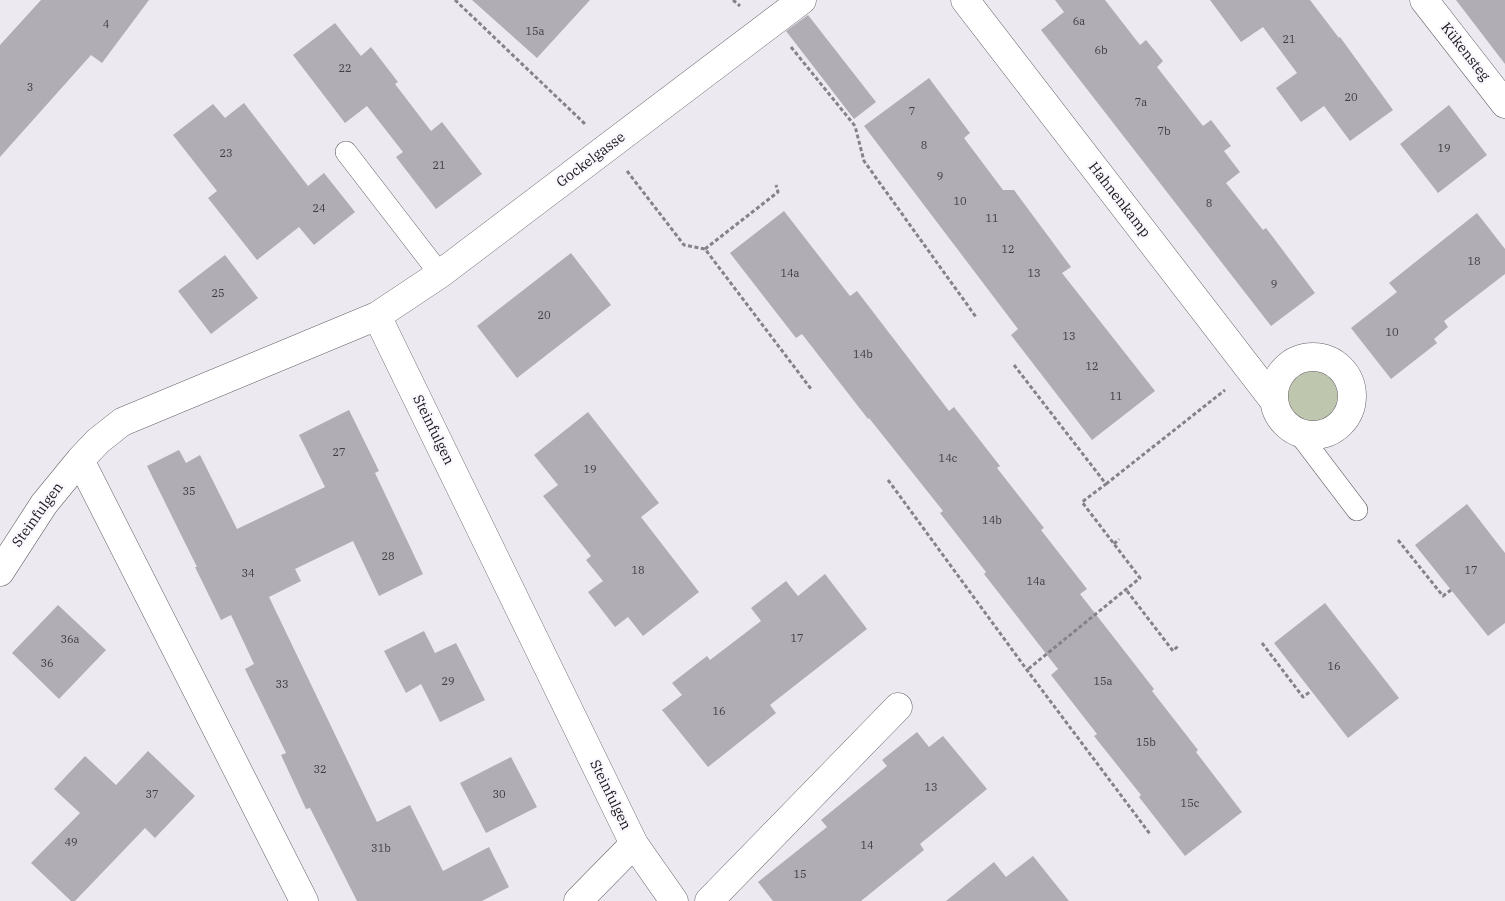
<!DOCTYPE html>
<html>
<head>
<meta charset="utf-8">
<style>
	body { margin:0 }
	canvas { display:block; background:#ede9f0 }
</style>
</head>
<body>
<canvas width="1505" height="901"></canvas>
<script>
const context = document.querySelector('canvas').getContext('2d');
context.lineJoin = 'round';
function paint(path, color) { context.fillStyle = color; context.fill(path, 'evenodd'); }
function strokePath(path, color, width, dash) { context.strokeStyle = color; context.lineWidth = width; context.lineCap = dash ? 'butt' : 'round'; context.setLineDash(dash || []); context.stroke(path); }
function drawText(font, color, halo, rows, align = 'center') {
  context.font = font + ' "IBM Plex Serif",serif'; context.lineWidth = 4.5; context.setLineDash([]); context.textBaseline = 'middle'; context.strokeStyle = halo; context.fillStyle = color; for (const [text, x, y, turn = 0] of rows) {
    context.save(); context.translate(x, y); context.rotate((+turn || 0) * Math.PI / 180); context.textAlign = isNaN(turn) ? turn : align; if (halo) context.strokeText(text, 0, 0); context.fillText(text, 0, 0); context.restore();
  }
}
paint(new Path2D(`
	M1286 395a27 27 0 1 1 54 0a27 27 0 1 1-54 0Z`), '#bec6ae');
paint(new Path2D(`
	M 41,0 L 149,0 L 102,63 L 91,55 L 0,157 L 0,45 Z
	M 472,0 L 590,0 L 537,58 Z
	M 1055,0 L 1105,0 L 1140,45 L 1146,40 L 1163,61 L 1157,67 L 1203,126 L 1211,120 L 1231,146 L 1224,151 L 1240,172 L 1226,183 L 1263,230 L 1266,228 L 1315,293 L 1271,326 L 1041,30 L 1064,12 Z
	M 1210,0 L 1310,0 L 1339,38 L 1340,37 L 1393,110 L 1350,141 L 1324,106 L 1301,122 L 1276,88 L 1297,73 L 1263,27 L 1241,42 Z
	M 1456,0 L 1505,0 L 1505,64 Z
	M 808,15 L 876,102 L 854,119 L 786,31 Z
	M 335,23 L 361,56 L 371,47 L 398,82 L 395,84 L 431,131 L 442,122 L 482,174 L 436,209 L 396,157 L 403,152 L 367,106 L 345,123 L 293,55 Z
	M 929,78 L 970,133 L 964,138 L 1003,190 L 1014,190 L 1071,267 L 1062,273 L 1155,391 L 1092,440 L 1011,335 L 1018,329 L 864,126 Z
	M 244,103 L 308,186 L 324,173 L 355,212 L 314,245 L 299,227 L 257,260 L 208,198 L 217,191 L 173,135 L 213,104 L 225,118 Z
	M 1449,105 L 1487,155 L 1438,193 L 1400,144 Z
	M 784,211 L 850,296 L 857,291 L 949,411 L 954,407 L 1000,466 L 997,468 L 1044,528 L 1041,530 L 1087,589 L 1080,594 L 1154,689 L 1152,691 L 1198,750 L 1196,752 L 1242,812 L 1185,856 L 1139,797 L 1141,795 L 1094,736 L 1097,734 L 1051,675 L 1058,669 L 984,574 L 986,572 L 940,513 L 943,511 L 869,418 L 868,419 L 802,334 L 796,338 L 730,253 Z
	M 1477,213 L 1505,249 L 1505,274 L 1444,321 L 1448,327 L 1434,339 L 1437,343 L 1391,379 L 1351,328 L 1397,292 L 1389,283 Z
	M 571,253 L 611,305 L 517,378 L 477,326 Z
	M 225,255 L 258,298 L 211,334 L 178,291 Z
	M 349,410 L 379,471 L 375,473 L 423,574 L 379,596 L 353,541 L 295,569 L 301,581 L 269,597 L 377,822 L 410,805 L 443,871 L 489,847 L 509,887 L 482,901 L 357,901 L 310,808 L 306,809 L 281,755 L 286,753 L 245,669 L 254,664 L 231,615 L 221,620 L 195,567 L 197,567 L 147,466 L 179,450 L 186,463 L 200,455 L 237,529 L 325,487 L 299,435 Z
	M 588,412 L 659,503 L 641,517 L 699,592 L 643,636 L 628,617 L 615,627 L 588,592 L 603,581 L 586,560 L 591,556 L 543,496 L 558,485 L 534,455 Z
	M 1467,504 L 1505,553 L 1505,623 L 1488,636 L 1415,545 Z
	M 825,574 L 867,629 L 770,705 L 776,713 L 708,767 L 662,710 L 682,695 L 672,683 L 707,656 L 710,660 L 761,621 L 751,608 L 786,581 L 798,596 Z
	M 1325,603 L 1399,698 L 1348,738 L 1274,643 Z
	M 58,605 L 106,650 L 59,699 L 12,653 Z
	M 424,631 L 435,653 L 456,643 L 485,700 L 440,722 L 421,684 L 406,693 L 384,651 Z
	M 917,732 L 929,747 L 943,736 L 987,789 L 920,844 L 924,850 L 861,901 L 773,901 L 758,882 L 827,827 L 821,820 L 887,766 L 882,760 Z
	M 148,751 L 195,796 L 155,838 L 145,828 L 75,901 L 71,901 L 31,863 L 80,813 L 54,789 L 85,756 L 116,785 Z
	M 511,757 L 537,807 L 486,833 L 460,783 Z
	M 1033,856 L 1069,901 L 946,901 L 994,862 L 1006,877 Z`), '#b1adb4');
const lane = new Path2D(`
	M 346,152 L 440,274
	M 1297,431 L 1357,510`);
const street = new Path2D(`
	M 965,0 L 1274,401
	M 1424,0 L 1505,104
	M 377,316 L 634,844 L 674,901
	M1274 396a39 39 0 1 1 78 0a39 39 0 1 1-78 0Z
	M 0,572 L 44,504 L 80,460
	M 304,901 L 80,460 L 98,441 L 122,422 L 377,316 L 440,274 L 802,0
	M 578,901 L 634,844
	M 709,901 L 898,707`);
strokePath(lane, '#656268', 22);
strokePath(street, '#656268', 29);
strokePath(new Path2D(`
	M 455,0 L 585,124
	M 733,0 L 740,6
	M 791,47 L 855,126 L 864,161 L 976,317
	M 627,171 L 684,245 L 705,249 L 811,389
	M 705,249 L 778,192 L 776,185
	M 1014,365 L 1106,484 L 1082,502 L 1140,578 L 1027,670
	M 888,480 L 1027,670 L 1150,834
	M 1106,484 L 1225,390
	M 1398,540 L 1443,596 L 1451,590
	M 1114,544 L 1119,539
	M 1127,591 L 1173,651 L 1178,646
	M 1262,643 L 1303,697 L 1311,691`), '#868388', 3, [4, 2.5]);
strokePath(lane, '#fff', 21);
strokePath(street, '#fff', 28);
drawText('11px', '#3e3c40', null, [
	["6a",1079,22],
	["4",106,25],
	["15a",535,32],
	["21",1289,40],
	["6b",1101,51],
	["22",345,69],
	["3",30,88],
	["20",1351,98],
	["7a",1141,103],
	["7",912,112],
	["7b",1164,132],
	["8",924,146],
	["19",1444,149],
	["23",226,154],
	["21",439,166],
	["9",940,177],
	["10",960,202],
	["8",1209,204],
	["24",319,209],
	["11",992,219],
	["12",1008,250],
	["18",1474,262],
	["14a",790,274],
	["13",1034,274],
	["9",1274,285],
	["25",218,294],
	["20",544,316],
	["10",1392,333],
	["13",1069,337],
	["14b",863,355],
	["12",1092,367],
	["11",1116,397],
	["27",339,453],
	["14c",948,459],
	["19",590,470],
	["35",189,492],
	["14b",992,521],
	["28",388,557],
	["18",638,571],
	["17",1471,571],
	["34",248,574],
	["14a",1036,582],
	["17",797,639],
	["36a",70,640],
	["36",47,664],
	["16",1334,667],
	["29",448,682],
	["15a",1103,682],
	["33",282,685],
	["16",719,712],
	["15b",1146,743],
	["32",320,770],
	["13",931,788],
	["37",152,795],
	["30",499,795],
	["15c",1190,804],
	["49",71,843],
	["14",867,846],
	["31b",381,849],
	["15",800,875]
]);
drawText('14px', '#181719', '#faf6fe', [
	["Kükensteg",1465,52,52],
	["Gockelgasse",591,160,-37],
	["Hahnenkamp",1119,200,52],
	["Steinfulgen",433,430,64],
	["Steinfulgen",38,515,-54],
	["Steinfulgen",610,795,64]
]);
</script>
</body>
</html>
